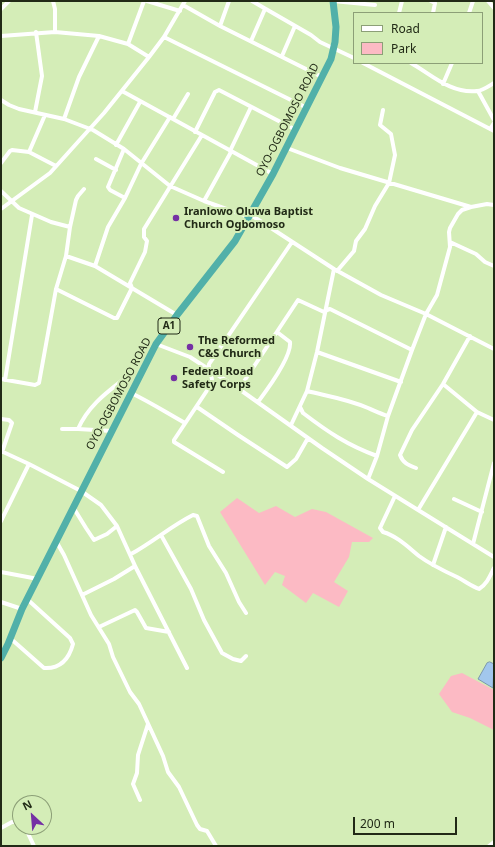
<!DOCTYPE html>
<html>
<head>
<meta charset="utf-8">
<style>
	body { margin:0 }
	#map { position:relative; width:495px; height:847px; overflow:hidden; background:#d4edb7; font-family:"Noto Sans",sans-serif }
	canvas { display:block }
	.frame { position:absolute; inset:0; border:2px solid #212a16; pointer-events:none }
	.legend { position:absolute; left:353px; top:12px; width:130px; height:52px; box-sizing:border-box; background:#d4edb7; border:1px solid #8c9f77; margin:0; padding:5px 7px; list-style:none; font-size:12px; color:#212a16 }
	.legend li { display:flex; align-items:center; gap:8px; height:20px }
	.legend b { width:20px; border:1px solid #8c9f77 }
	.north { position:absolute; left:12px; top:795px; width:40px; height:40px; box-sizing:border-box; background:#d4edb7; border:1px solid #8c9f77; border-radius:50%; rotate:334deg; font-size:11px; font-weight:700; line-height:16px; text-align:center; color:#212a16 }
	.north::after { content:''; display:block; margin:auto; width:14px; height:18px; background:#7530a4; clip-path:polygon(50% 0,100% 100%,50% 72%,0 100%) }
	.scale { position:absolute; left:353px; top:817px; width:104px; height:18px; box-sizing:border-box; border:2px solid #212a16; border-top:0; padding-left:5px; font-size:12px; line-height:14px; white-space:nowrap; color:#212a16; -webkit-text-stroke:3px #d4edb7; paint-order:stroke }
</style>
</head>
<body>
<div id="map">
<canvas width="495" height="847"></canvas>
<div class="frame"></div>
<ul class="legend">
<li><b style="height:5px;background:#fff"></b>Road</li>
<li><b style="height:11px;background:#fcbac4"></b>Park</li>
</ul>
<div class="north">N</div>
<div class="scale">200 m</div>
</div>
<script>
const context = document.querySelector('canvas').getContext('2d');
context.lineJoin = 'round';
function paint(path, color) { context.fillStyle = color; context.fill(path, 'evenodd'); }
function strokePath(path, color, width, dash) { context.strokeStyle = color; context.lineWidth = width; context.lineCap = dash ? 'butt' : 'round'; context.setLineDash(dash || []); context.stroke(path); }
function drawText(font, color, halo, rows, align = 'center') {
  context.font = font + ' "Noto Sans",sans-serif'; context.lineWidth = 4; context.setLineDash([]); context.textBaseline = 'middle'; context.strokeStyle = halo; context.fillStyle = color; for (const [text, x, y, turn = 0] of rows) {
    context.save(); context.translate(x, y); context.rotate((+turn || 0) * Math.PI / 180); context.textAlign = isNaN(turn) ? turn : align; if (halo) context.strokeText(text, 0, 0); context.fillText(text, 0, 0); context.restore();
  }
}
paint(new Path2D(`
	M 237,498 L 259,513 L 276,506 L 295,517 L 312,509 L 326,512 L 373,538 L 369,542 L 352,542 L 349,557 L 334,582 L 348,591 L 339,607 L 313,593 L 306,603 L 282,585 L 285,576 L 275,572 L 265,585 L 220,512 Z
	M 462,673 L 494,690 L 494,730 L 470,718 L 452,712 L 439,694 L 451,676 Z`), '#fcbac4');
const water = new Path2D(`
	M 490,662 L 494,664 L 493,688 L 478,679 L 487,663 Z`);
paint(water, '#a2c7ed');
strokePath(water, '#7b98ac', 1);
strokePath(new Path2D(`
	M 53,1 L 55,9 L 55,32
	M 144,1 L 128,44 L 149,57
	M 147,1 L 180,11
	M 252,1 L 311,35 L 320,42 L 354,58
	M 333,1 L 375,5
	M 431,1 L 435,3 L 433,13
	M 488,1 L 494,8
	M 183,5 L 220,26 L 322,77
	M 1,9 L 9,1
	M 399,13 L 402,1
	M 469,13 L 473,1
	M 220,26 L 229,1
	M 1,36 L 55,32 L 99,36 L 128,44
	M 164,37 L 307,108
	M 251,41 L 265,9
	M 282,56 L 295,26
	M 363,63 L 494,131
	M 411,63 C 432,75 451,94 477,91 C 482,91 489,86 494,83
	M 443,84 L 452,63
	M 122,91 L 273,174
	M 478,91 L 494,120
	M 1,100 L 9,105 L 19,109 L 64,119 L 93,130 L 124,149 L 170,186 L 204,201 L 246,216 L 251,215 L 334,269 L 381,295 L 426,314 L 494,349
	M 35,112 L 42,76 L 36,32
	M 64,119 L 79,77 L 99,36
	M 173,119 L 188,94
	M 490,129 L 494,123
	M 195,132 L 215,92 L 219,90 L 296,130
	M 116,145 L 140,102
	M 287,148 L 340,168 L 471,207 L 487,204 L 494,205
	M 124,149 L 108,187 L 110,190 L 125,198
	M 29,152 L 45,115
	M 96,159 L 116,170
	M 1,163 L 10,151 L 12,150 L 29,152 L 56,166
	M 1,191 L 19,208 L 51,222 L 70,227
	M 204,201 L 231,152 L 230,151 L 251,107
	M 1,209 L 50,173 L 104,113 L 149,57 L 164,37 L 185,1
	M 450,242 L 476,254 L 485,262 L 494,266
	M 66,256 L 95,266 L 177,315
	M 95,266 L 108,227 L 125,198 L 141,164 L 170,117
	M 337,271 L 354,251 L 356,241 L 365,229 L 375,206 L 389,183 L 395,155 L 391,134 L 380,125 L 383,110
	M 56,289 L 114,318 L 117,318 L 132,288 L 130,283 L 145,252 L 147,241 L 144,237 L 144,229 L 202,135
	M 156,344 L 190,357 L 239,389 L 322,448 L 368,479 L 494,557
	M 317,352 L 401,382
	M 1,379 L 35,385 L 39,383 L 56,289 L 66,256 L 70,227 L 76,200 L 78,196 L 84,189
	M 5,380 L 32,215
	M 443,384 L 477,412 L 494,420
	M 239,389 L 298,300 L 324,312 L 327,310 L 330,309 L 412,350
	M 307,391 C 327,396 348,399 368,408 C 375,411 381,414 388,416
	M 131,393 C 150,402 167,413 185,423
	M 258,402 C 267,390 292,357 290,342 L 277,332
	M 197,407 L 238,435 L 287,467 L 296,459 L 308,438
	M 300,407 L 303,413 C 328,432 347,445 377,456
	M 1,419 L 9,420 L 12,423 L 2,452
	M 291,425 L 307,391 L 317,352 L 334,269
	M 62,429 L 78,429 C 89,404 109,391 129,375
	M 78,429 L 112,431
	M 1,451 L 29,464 L 81,491 L 101,505 L 117,526 L 136,568
	M 416,468 C 408,465 403,463 400,455 L 412,430 L 443,384 L 470,336
	M 223,472 L 174,442 L 174,440 L 212,383 C 213,376 208,371 209,364 L 292,242
	M 368,479 L 377,456 L 388,416 L 412,350 L 426,314 L 437,295 L 450,247 L 449,232 L 450,228 L 458,214 L 462,210 L 471,207
	M 395,496 L 380,528 L 383,532 C 397,536 408,547 419,556 C 431,565 444,571 457,577 C 465,581 471,586 479,589 C 487,584 490,576 494,568
	M 454,499 L 482,512
	M 73,507 L 86,528 L 94,540 L 107,534 L 117,526
	M 418,510 L 477,412
	M 1,521 L 29,464
	M 161,535 L 191,589 L 204,620 L 222,653 L 233,659 L 241,661 L 246,656
	M 56,541 L 64,555 L 91,615 L 109,644 L 113,657 L 130,692 L 139,704 L 163,756 L 168,772 L 179,787 L 197,825 L 200,829 L 207,831 L 216,846
	M 473,544 L 494,463
	M 131,554 C 153,542 171,526 193,515 L 197,516 L 209,546 L 226,573 L 239,602 L 246,613
	M 433,565 L 446,527
	M 1,572 L 38,579
	M 82,595 L 114,579 L 135,566 L 187,668
	M 1,602 L 22,609
	M 99,627 L 135,610 L 137,612 L 146,628 L 169,632
	M 10,638 L 44,668 C 60,669 69,659 73,644 L 70,638 L 27,599
	M 140,800 L 133,784 L 137,773 L 138,755 L 148,724
	M 25,827 L 34,846
	M 1,828 L 12,822 L 20,822
	M 489,846 L 494,842`), '#fff', 4);
strokePath(new Path2D(`
	M 1,658 L 8,644 L 22,609 L 156,344 L 177,315 L 235,241 L 273,174 L 331,59 L 335,42 L 336,27 L 333,1`), '#51b0a9', 7);
for (const [x, y, r, color] of [
	[176,218,4,"#7530a4"],
	[190,347,4,"#7530a4"],
	[174,378,4,"#7530a4"]
]) { const dot = new Path2D(); dot.arc(x, y, r, 0, 2 * Math.PI); context.fillStyle = color; context.fill(dot); strokePath(dot, '#d4edb7', 1.5); }
for (const [x, y, w] of [
	[169,326,22]
]) { const box = new Path2D(); box.roundRect(x - w / 2, y - 8, w, 16, 3); context.fillStyle = '#d4edb7'; context.fill(box); strokePath(box, '#212a16', 1); }
drawText('bold 10px', '#212a16', null, [
	["A1",169,326]
]);
drawText('11px', '#212a16', '#d4edb7', [
	["OYO-OGBOMOSO ROAD",288,120,-63],
	["OYO-OGBOMOSO ROAD",119,394,-62]
]);
drawText('bold 11px', '#212a16', '#d4edb7', [
	["Iranlowo Oluwa Baptist",184,212],
	["Church Ogbomoso",184,225],
	["The Reformed",198,341],
	["C&S Church",198,354],
	["Federal Road",182,372],
	["Safety Corps",182,385]
], 'left');
</script>
</body>
</html>
